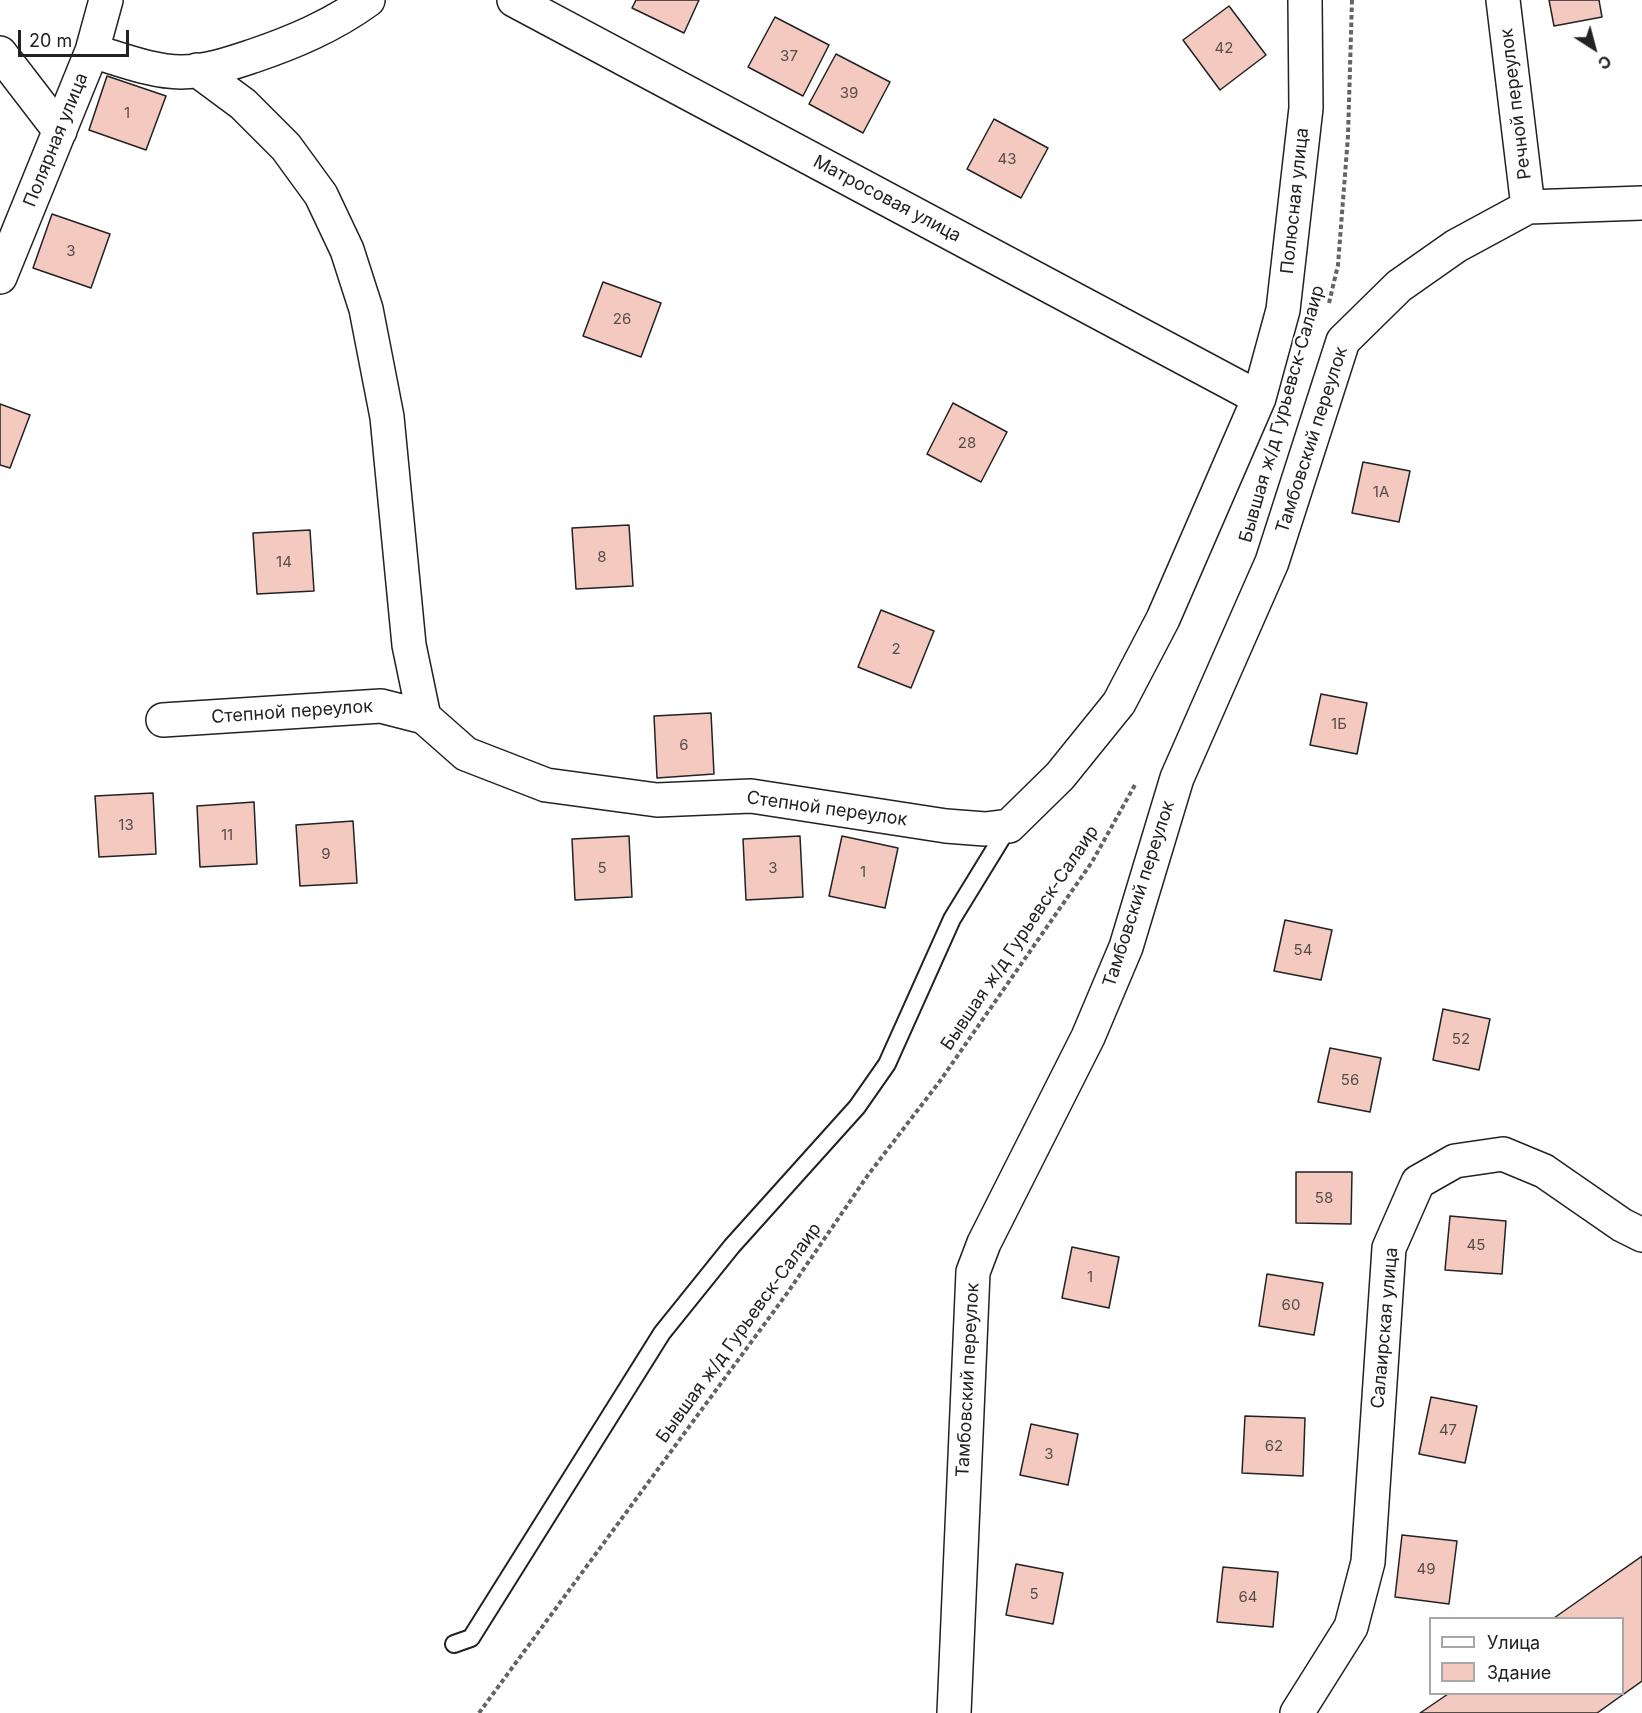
<!DOCTYPE html>
<html>
<head>
<meta charset="utf-8">
<style>
	body { margin:0 }
	#map { position:relative; width:1642px; height:1713px; overflow:hidden; background:#fff; font-family:Inter,sans-serif }
	canvas { display:block }
	.legend { position:absolute; left:1429px; top:1617px; width:195px; height:78px; box-sizing:border-box; background:#fff; border:2px solid #a7a7a7; margin:0; padding:8px 10px; list-style:none; font-size:18px; color:#222 }
	.legend li { display:flex; align-items:center; gap:12px; height:30px }
	.legend b { width:30px; border:2px solid #a7a7a7 }
	.north { position:absolute; left:1564px; top:18px; width:60px; height:60px; -webkit-text-stroke:4px #fff; paint-order:stroke; rotate:144deg; font-size:16px; font-weight:700; line-height:24px; text-align:center; color:#222 }
	.north::after { content:''; display:block; margin:auto; width:21px; height:27px; background:#222; clip-path:polygon(50% 0,100% 100%,50% 72%,0 100%) }
	.scale { position:absolute; left:18px; top:30px; width:111px; height:27px; box-sizing:border-box; border:3px solid #222; border-top:0; padding-left:8px; font-size:18px; line-height:21px; white-space:nowrap; color:#222; -webkit-text-stroke:4px #fff; paint-order:stroke }
</style>
</head>
<body>
<div id="map">
<canvas width="1642" height="1713"></canvas>
<ul class="legend">
<li><b style="height:8px;background:#fff"></b>Улица</li>
<li><b style="height:16px;background:#f3c9c0"></b>Здание</li>
</ul>
<div class="north">С</div>
<div class="scale">20 m</div>
</div>
<script>
const context = document.querySelector('canvas').getContext('2d');
context.lineJoin = 'round';
function paint(path, color) { context.fillStyle = color; context.fill(path, 'evenodd'); }
function strokePath(path, color, width, dash) { context.strokeStyle = color; context.lineWidth = width; context.lineCap = dash ? 'butt' : 'round'; context.setLineDash(dash || []); context.stroke(path); }
function drawText(font, color, halo, rows, align = 'center') {
  context.font = font + ' Inter,sans-serif'; context.lineWidth = 4.5; context.setLineDash([]); context.textBaseline = 'middle'; context.strokeStyle = halo; context.fillStyle = color; for (const [text, x, y, turn = 0] of rows) {
    context.save(); context.translate(x, y); context.rotate((+turn || 0) * Math.PI / 180); context.textAlign = isNaN(turn) ? turn : align; if (halo) context.strokeText(text, 0, 0); context.fillText(text, 0, 0); context.restore();
  }
}
const building = new Path2D(`
	M 636,0 L 699,0 L 684,33 L 632,8 Z
	M 1549,0 L 1599,0 L 1602,17 L 1554,26 Z
	M 1229,6 L 1266,55 L 1220,90 L 1183,40 Z
	M 775,17 L 829,45 L 803,96 L 748,67 Z
	M 836,54 L 890,82 L 863,133 L 809,104 Z
	M 107,76 L 166,96 L 146,150 L 89,130 Z
	M 994,119 L 1048,148 L 1021,198 L 967,169 Z
	M 52,214 L 110,234 L 91,288 L 33,268 Z
	M 603,282 L 661,303 L 641,357 L 583,336 Z
	M 953,403 L 1007,432 L 981,482 L 927,454 Z
	M 0,404 L 30,415 L 10,468 L 0,465 Z
	M 1363,462 L 1410,471 L 1399,522 L 1352,513 Z
	M 629,525 L 633,586 L 576,589 L 572,528 Z
	M 310,530 L 314,591 L 257,594 L 253,533 Z
	M 881,610 L 934,631 L 911,688 L 858,667 Z
	M 1321,694 L 1367,703 L 1357,754 L 1310,745 Z
	M 711,713 L 714,774 L 657,778 L 654,716 Z
	M 153,793 L 156,854 L 99,857 L 95,796 Z
	M 254,802 L 257,864 L 200,867 L 197,806 Z
	M 353,821 L 357,883 L 300,886 L 296,825 Z
	M 629,836 L 632,897 L 575,900 L 572,839 Z
	M 800,836 L 803,897 L 746,900 L 743,839 Z
	M 842,836 L 898,848 L 885,908 L 829,896 Z
	M 1285,920 L 1332,930 L 1321,980 L 1274,971 Z
	M 1443,1009 L 1490,1019 L 1479,1070 L 1433,1060 Z
	M 1330,1048 L 1381,1058 L 1370,1112 L 1318,1102 Z
	M 1296,1172 L 1352,1172 L 1351,1224 L 1296,1223 Z
	M 1450,1216 L 1506,1221 L 1502,1274 L 1445,1270 Z
	M 1072,1247 L 1119,1257 L 1109,1308 L 1062,1298 Z
	M 1267,1274 L 1323,1283 L 1314,1335 L 1259,1326 Z
	M 1431,1397 L 1477,1406 L 1465,1463 L 1419,1454 Z
	M 1245,1416 L 1305,1418 L 1303,1476 L 1242,1473 Z
	M 1031,1424 L 1078,1434 L 1068,1485 L 1020,1475 Z
	M 1402,1535 L 1457,1541 L 1449,1604 L 1395,1597 Z
	M 1642,1556 L 1642,1681 L 1597,1713 L 1420,1713 L 1448,1694 L 1622,1694 L 1622,1618 L 1554,1618 Z
	M 1016,1564 L 1063,1573 L 1053,1624 L 1006,1615 Z
	M 1223,1567 L 1278,1572 L 1273,1627 L 1217,1622 Z`);
paint(building, '#f3c9c0');
strokePath(building, '#222', 1.5);
const lane = new Path2D(`
	M 454,1644 L 471,1638 L 662,1333 L 732,1246 L 857,1107 L 887,1064 L 952,919 L 1009,826`);
const street = new Path2D(`
	M 514,0 L 1259,398
	M 1503,0 L 1528,207
	M 92,51 C 120,59 152,72 181,72 C 206,72 229,64 253,56 C 294,42 332,26 368,0
	M 0,53 L 60,131
	M 197,70 L 243,104 L 286,147 L 321,195 L 347,250 L 366,309 L 387,417 L 409,645 L 424,717
	M 0,277 L 92,51 L 106,0
	M 163,720 L 381,706 L 424,717 L 466,754 L 546,785 L 657,800 L 751,796 L 946,826 L 985,829 L 1009,826 L 1060,776 L 1119,703 L 1163,619 L 1259,398 L 1283,310 L 1306,108 L 1305,0
	M 954,1713 L 973,1272 L 984,1243 L 1088,1037 L 1126,947 L 1177,778 L 1272,562 L 1343,341 L 1399,286 L 1456,246 L 1528,207 L 1642,203
	M 1297,1713 L 1351,1627 L 1368,1562 L 1389,1248 L 1418,1182 L 1455,1161 L 1503,1154 L 1544,1171 L 1622,1225 L 1642,1235`);
strokePath(lane, '#222', 20);
strokePath(street, '#222', 36);
strokePath(new Path2D(`
	M 1329,303 L 1338,265 L 1348,136 L 1352,0
	M 479,1713 L 788,1292 L 868,1175 L 940,1081 L 1092,862 L 1136,783`), '#646464', 4, [4.5, 3]);
strokePath(lane, '#fff', 16);
strokePath(street, '#fff', 33);
drawText('15px', '#564c4a', null, [
	["42",1224,48],
	["37",789,56],
	["39",849,93],
	["1",127,113],
	["43",1007,159],
	["3",71,251],
	["26",622,319],
	["28",967,443],
	["1А",1381,492],
	["8",602,557],
	["14",284,562],
	["2",896,649],
	["1Б",1339,724],
	["6",684,745],
	["13",126,825],
	["11",227,835],
	["9",326,854],
	["5",602,868],
	["3",773,868],
	["1",863,872],
	["54",1303,950],
	["52",1461,1039],
	["56",1350,1080],
	["58",1324,1198],
	["45",1476,1245],
	["1",1090,1277],
	["60",1291,1305],
	["47",1448,1430],
	["62",1274,1446],
	["3",1049,1454],
	["49",1426,1569],
	["5",1034,1594],
	["64",1248,1597]
]);
drawText('18px', '#222', '#fff', [
	["Речной переулок",1516,104,-97],
	["Полярная улица",56,140,-68],
	["Матросовая улица",887,199,28],
	["Полюсная улица",1295,201,-84],
	["Бывшая ж/д Гурьевск-Салаир",1282,414,-74],
	["Тамбовский переулок",1312,440,-72],
	["Степной переулок",292,712,-4],
	["Степной переулок",827,809,8],
	["Тамбовский переулок",1139,894,-72],
	["Бывшая ж/д Гурьевск-Салаир",1020,938,-56],
	["Салаирская улица",1385,1328,-85],
	["Бывшая ж/д Гурьевск-Салаир",739,1333,-54],
	["Тамбовский переулок",968,1380,-87]
]);
</script>
</body>
</html>
